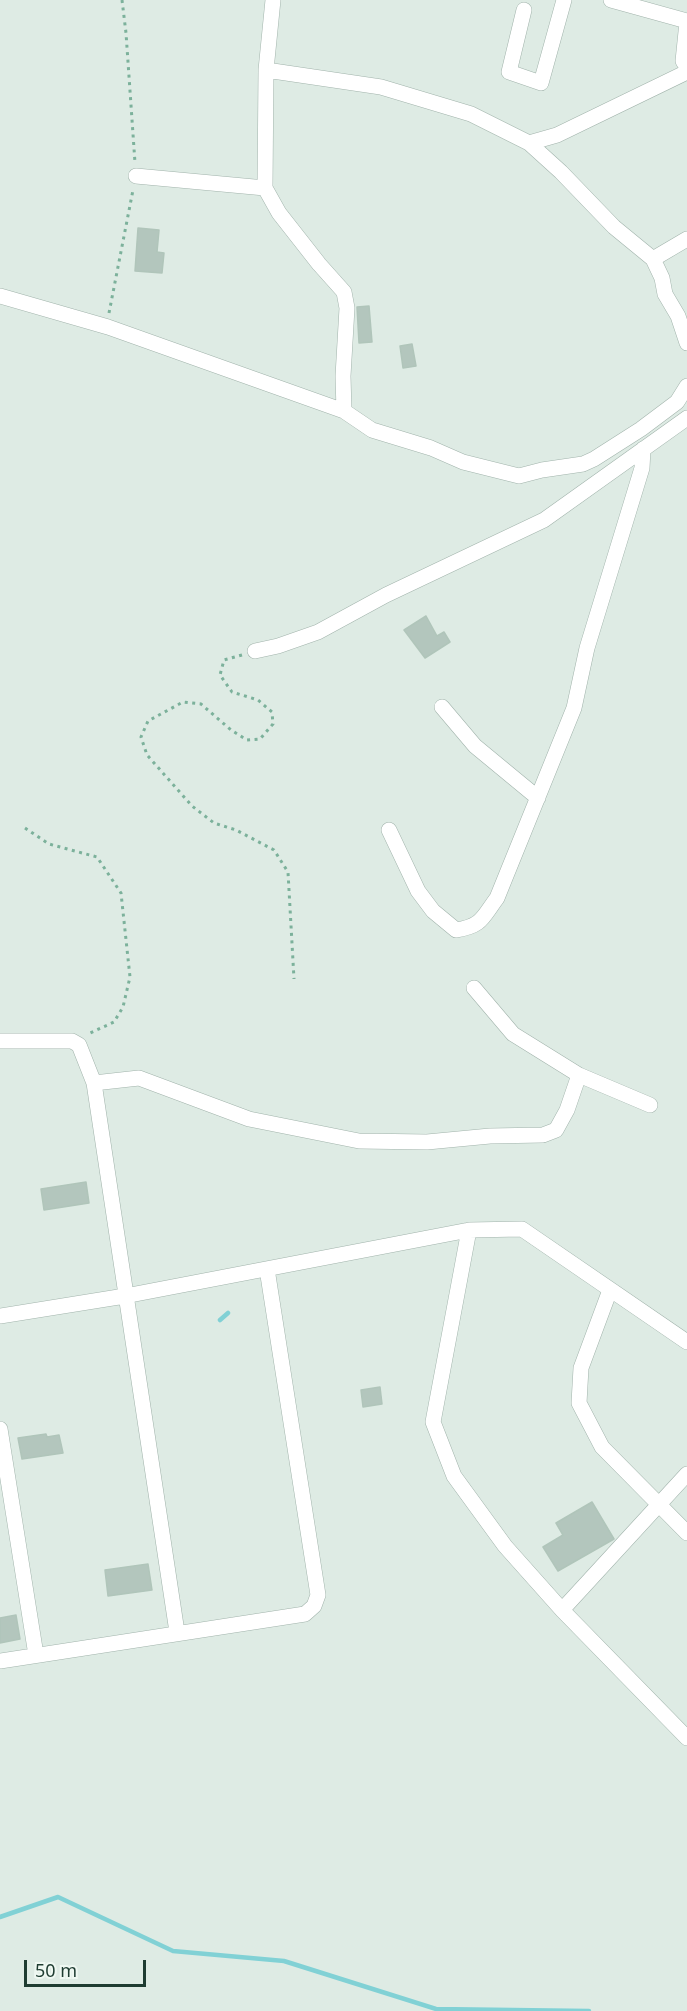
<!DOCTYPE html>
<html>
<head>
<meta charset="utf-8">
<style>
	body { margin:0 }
	#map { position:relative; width:687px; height:2011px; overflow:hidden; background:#deebe4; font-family:"Noto Sans",sans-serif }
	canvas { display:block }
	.scale { position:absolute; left:24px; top:1960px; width:122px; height:27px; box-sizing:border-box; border:3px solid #1e3c31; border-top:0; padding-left:8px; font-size:18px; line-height:21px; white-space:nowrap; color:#1e3c31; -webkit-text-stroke:4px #eff8f2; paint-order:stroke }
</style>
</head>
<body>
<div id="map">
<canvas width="687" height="2011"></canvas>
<div class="scale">50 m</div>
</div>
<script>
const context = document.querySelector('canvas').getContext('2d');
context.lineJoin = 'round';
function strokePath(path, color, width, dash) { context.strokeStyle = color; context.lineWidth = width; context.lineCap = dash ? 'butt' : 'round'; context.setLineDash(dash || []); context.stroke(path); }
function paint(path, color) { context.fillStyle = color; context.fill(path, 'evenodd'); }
strokePath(new Path2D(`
	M 220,1320 L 228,1313
	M 0,1917 L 58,1897 L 173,1951 L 284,1961 L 436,2009 L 589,2011`), '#81d1d5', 4.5);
const building = new Path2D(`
	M 138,228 L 159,230 L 157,252 L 164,253 L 162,273 L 135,271 Z
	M 369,306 L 372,342 L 359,343 L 357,307 Z
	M 412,344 L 416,366 L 403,368 L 400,346 Z
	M 426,616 L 437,636 L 444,632 L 450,642 L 425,658 L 404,630 Z
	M 86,1182 L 89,1203 L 44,1210 L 41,1189 Z
	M 380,1387 L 382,1404 L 363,1407 L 361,1390 Z
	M 46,1434 L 47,1437 L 59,1435 L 63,1453 L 22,1459 L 18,1438 Z
	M 592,1502 L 614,1539 L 558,1571 L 543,1547 L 563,1535 L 556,1523 Z
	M 148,1564 L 152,1590 L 108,1596 L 105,1570 Z
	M 16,1615 L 20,1639 L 0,1643 L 0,1618 Z`);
paint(building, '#b3c6bd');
strokePath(building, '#b0c5ba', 1.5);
const minor = new Path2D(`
	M 273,0 L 266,70 L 265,188 L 279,213 L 319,264 L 344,292 L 347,308 L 343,376 L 344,411
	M 611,0 L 687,21
	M 524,10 L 509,72 L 541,83 L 564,0
	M 687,22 L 683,61 L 687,67
	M 266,70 L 381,87 L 471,114 L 529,143 L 561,172 L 614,227 L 653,259 L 662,278 L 665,294 L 678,316 L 687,343
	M 529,143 L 557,135 L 687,72
	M 136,176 L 265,188
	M 653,259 L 687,239
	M 0,296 L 108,327 L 344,411 L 372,430 L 431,448 L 463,462 L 519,476 L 542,470 L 583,464 L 594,459 L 641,429 L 677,402 L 687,386
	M 255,651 L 278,646 L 318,632 L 386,595 L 544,520 L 687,418
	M 442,707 L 475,746 L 538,798
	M 389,830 L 418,891 L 433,911 L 456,930 C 482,926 482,918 497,898 L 574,708 L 587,648 L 642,468 L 643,449
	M 474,988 L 513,1034 L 579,1075 L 650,1105
	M 0,1041 L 72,1041 L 79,1045 L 94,1083 L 177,1632
	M 94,1083 L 139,1078 L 249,1119 L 359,1141 L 427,1142 L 490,1136 L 543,1135 L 556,1130 L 567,1110 L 579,1075
	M 469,1230 L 433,1422 L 454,1476 L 505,1546 L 562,1610 L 687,1738
	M 610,1290 L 581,1368 L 579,1403 L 602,1447 L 687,1533
	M 0,1316 L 125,1296 L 469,1230 L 522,1229 L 687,1342
	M 0,1429 L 36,1655
	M 562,1610 L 687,1474
	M 0,1661 L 305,1614 L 314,1606 L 318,1595 L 267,1269`);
strokePath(minor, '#a1b3ab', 16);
strokePath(new Path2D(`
	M 122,0 L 126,33 L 135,163
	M 109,313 L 133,190
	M 242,655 L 224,660 L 220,675 L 232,692 L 258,700 L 272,712 L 273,724 L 260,739 L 247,740 L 231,730 L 201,704 L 183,702 L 148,721 L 141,737 L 147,755 L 192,806 L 214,823 L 236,830 L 274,850 L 288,872 L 294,979
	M 25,828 L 49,844 L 97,857 L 121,893 L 130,977 L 123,1007 L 114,1022 L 88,1034`), '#7cb19b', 3, [3, 4.5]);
strokePath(minor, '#fff', 15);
</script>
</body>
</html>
